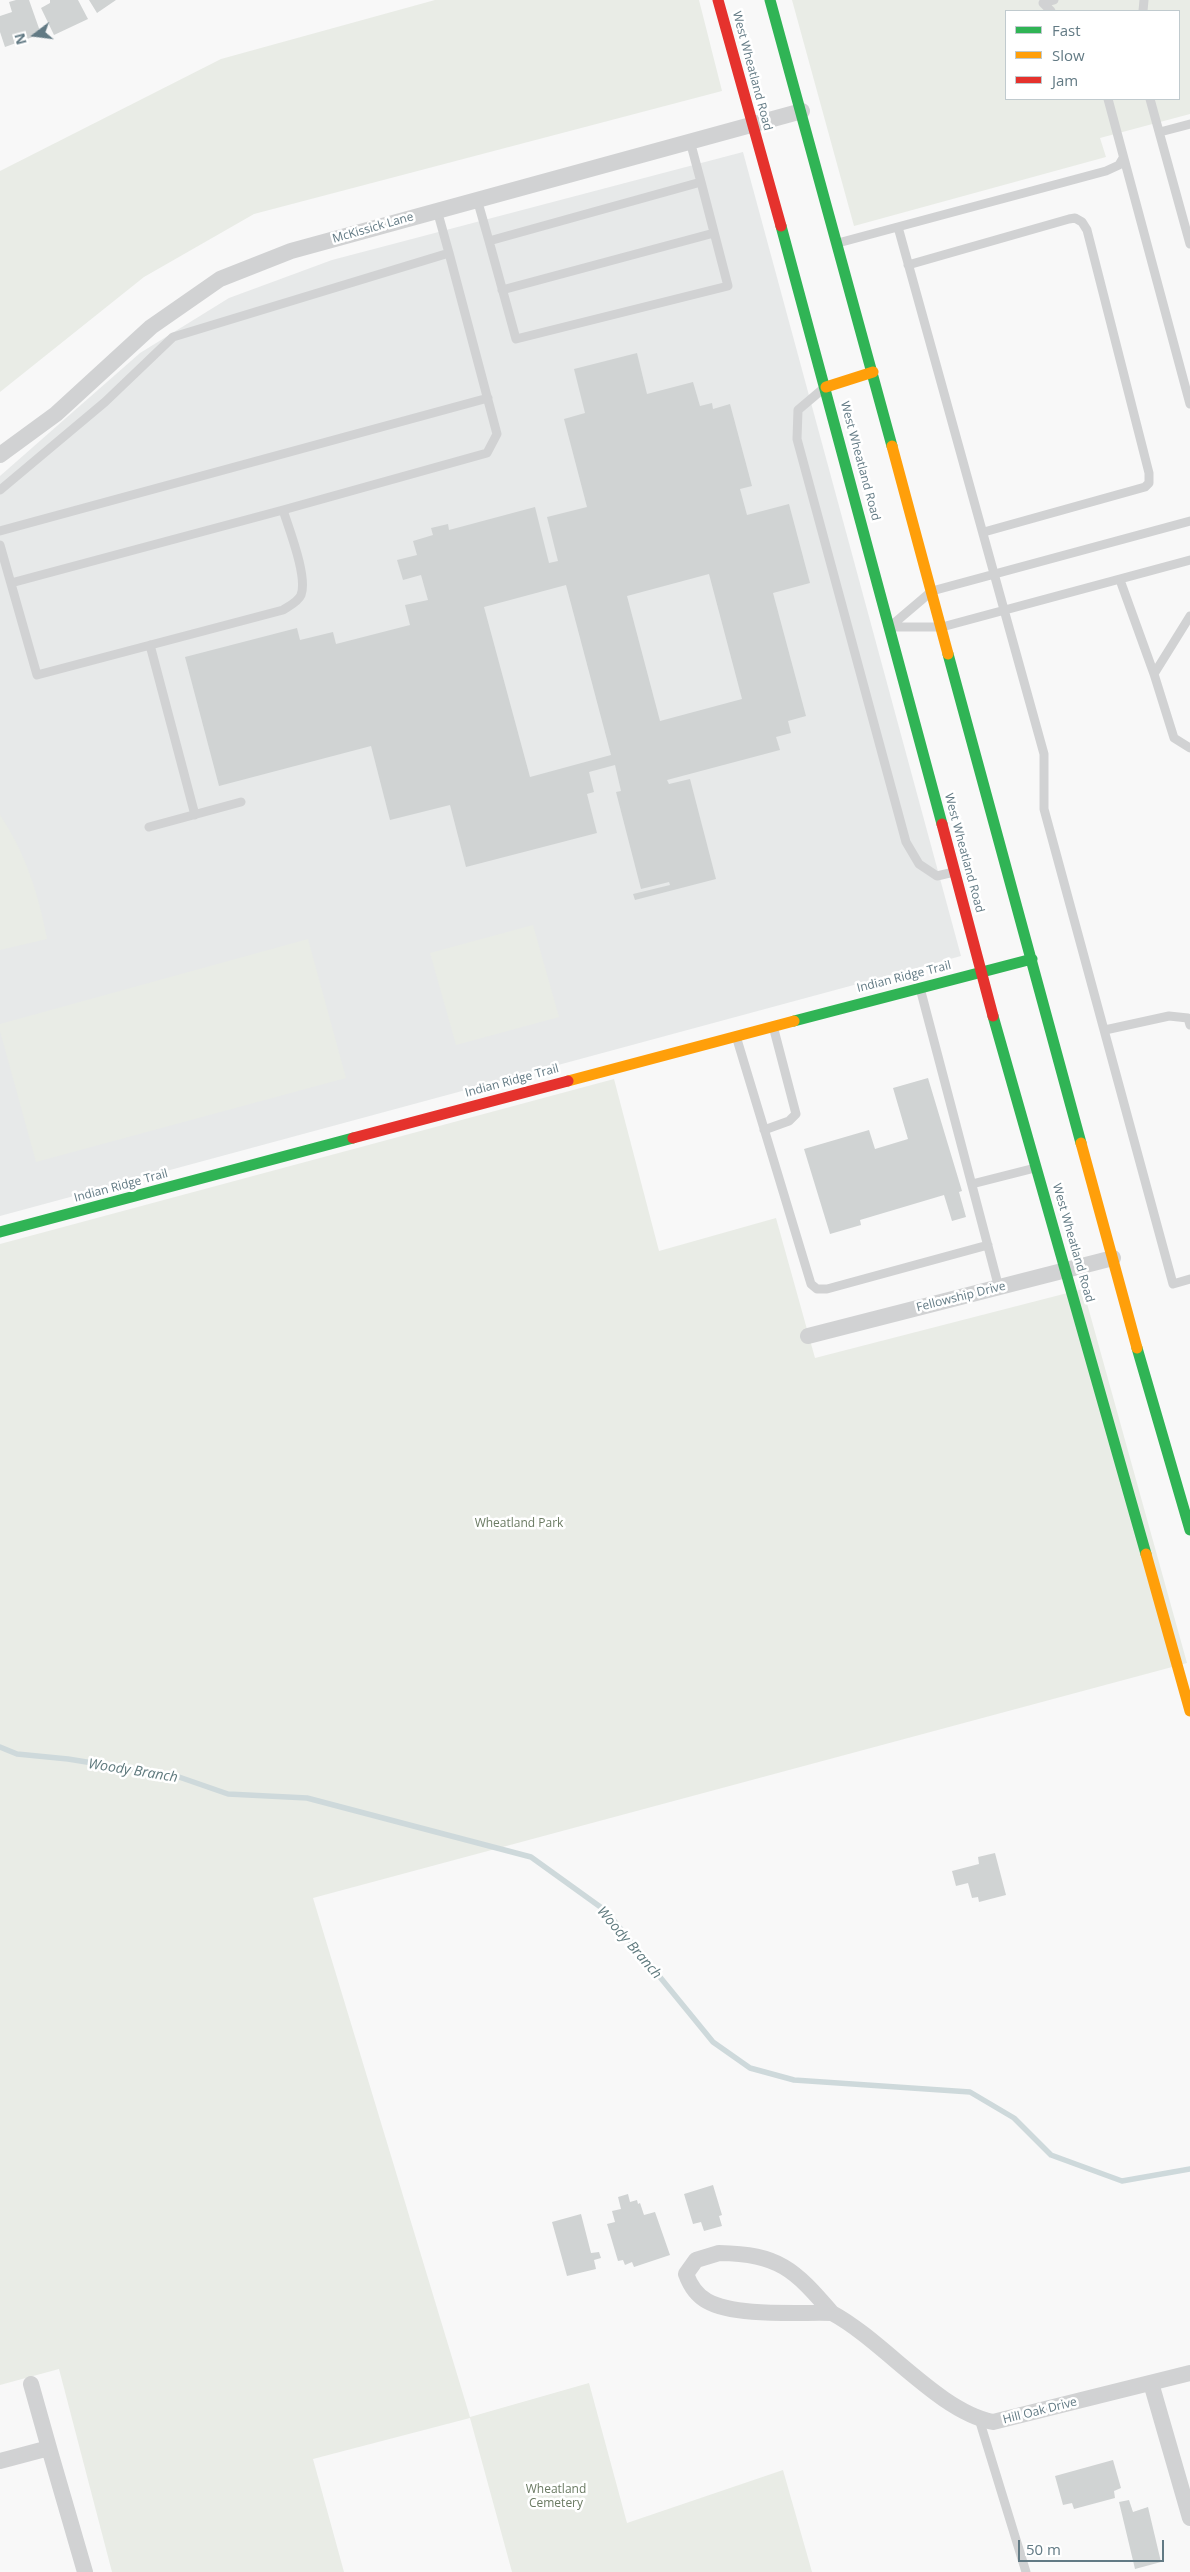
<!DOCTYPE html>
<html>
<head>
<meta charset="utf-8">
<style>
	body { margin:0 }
	#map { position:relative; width:1190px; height:2572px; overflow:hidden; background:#f8f8f8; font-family:"Open Sans",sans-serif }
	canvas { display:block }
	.legend { position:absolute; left:1005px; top:10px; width:175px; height:90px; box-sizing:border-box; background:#fff; border:1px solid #c0cace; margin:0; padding:6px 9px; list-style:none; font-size:15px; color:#627a84 }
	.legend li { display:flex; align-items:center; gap:10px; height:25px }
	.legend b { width:25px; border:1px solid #c0cace }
	.north { position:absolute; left:10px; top:10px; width:50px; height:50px; -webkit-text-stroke:4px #fff; paint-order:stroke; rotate:255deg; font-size:14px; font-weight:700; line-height:20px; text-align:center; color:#627a84 }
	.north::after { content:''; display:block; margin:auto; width:18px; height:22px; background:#627a84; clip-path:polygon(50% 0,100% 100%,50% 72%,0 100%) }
	.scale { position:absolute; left:1018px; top:2540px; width:146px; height:22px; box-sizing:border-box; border:2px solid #627a84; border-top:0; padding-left:6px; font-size:15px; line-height:18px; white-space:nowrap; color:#627a84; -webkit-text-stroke:4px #fff; paint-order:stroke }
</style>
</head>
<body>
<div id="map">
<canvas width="1190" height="2572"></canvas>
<ul class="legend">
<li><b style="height:6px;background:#30b455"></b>Fast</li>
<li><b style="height:6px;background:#ff9f0a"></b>Slow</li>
<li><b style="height:6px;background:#e5322d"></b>Jam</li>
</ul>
<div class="north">N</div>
<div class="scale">50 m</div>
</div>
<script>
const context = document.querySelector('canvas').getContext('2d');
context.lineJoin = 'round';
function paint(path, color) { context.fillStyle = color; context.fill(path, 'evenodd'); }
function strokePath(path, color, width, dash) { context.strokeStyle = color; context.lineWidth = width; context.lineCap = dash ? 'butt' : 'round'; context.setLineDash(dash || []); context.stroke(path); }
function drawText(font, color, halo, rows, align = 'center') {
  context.font = font + ' "Open Sans",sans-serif'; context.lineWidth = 5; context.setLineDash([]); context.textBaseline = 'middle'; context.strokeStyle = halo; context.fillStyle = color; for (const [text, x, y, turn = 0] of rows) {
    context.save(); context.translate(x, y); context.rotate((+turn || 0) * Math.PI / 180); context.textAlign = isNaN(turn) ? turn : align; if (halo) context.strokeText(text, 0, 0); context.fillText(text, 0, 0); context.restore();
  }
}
paint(new Path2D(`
	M 743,152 L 961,956 L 0,1216 L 0,476 L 140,353 L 229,298 L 332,260 Z`), '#e7e9e9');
paint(new Path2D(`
	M 435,0 L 699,0 L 722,91 L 254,214 L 144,277 L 0,392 L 0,171 L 221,59 Z
	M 792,0 L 1190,0 L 1190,114 L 1100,138 L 1106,157 L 854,226 ZM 1006,11 L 1179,11 L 1179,99 L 1006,99 Z
	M 0,815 C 25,852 39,895 47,939 L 0,950 Z
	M 533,925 L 559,1017 L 456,1045 L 430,953 Z
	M 308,939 L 346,1078 L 36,1162 L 0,1031 L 0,1024 Z
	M 614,1079 L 659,1251 L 776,1218 L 815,1358 L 1083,1289 L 1187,1663 L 313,1898 L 470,2417 L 589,2383 L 627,2523 L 783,2470 L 812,2572 L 512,2572 L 470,2418 L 313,2459 L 344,2572 L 112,2572 L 59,2369 L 0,2385 L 0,1244 Z`), '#e9ece6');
strokePath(new Path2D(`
	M 0,1747 L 17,1754 L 68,1759 L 179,1777 L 228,1794 L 307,1798 L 531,1857 L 606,1911 L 713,2042 L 750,2068 L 794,2080 L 970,2092 L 1014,2118 L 1051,2155 L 1122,2181 L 1190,2169`), '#ced9db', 5.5);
paint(new Path2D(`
	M 16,0 L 29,0 L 41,34 L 5,47 L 0,32 L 0,16 L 12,12 L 9,2 Z
	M 50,0 L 78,0 L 88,19 L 54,35 L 41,8 L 50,3 Z
	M 89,0 L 116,0 L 97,13 Z
	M 637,353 L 647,394 L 693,382 L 700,406 L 712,403 L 713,409 L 730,404 L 752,486 L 740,489 L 747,515 L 789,504 L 810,583 L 773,593 L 806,716 L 788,721 L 791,733 L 776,737 L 780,750 L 667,780 L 669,784 L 690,779 L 716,879 L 635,900 L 633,894 L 670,885 L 669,882 L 641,889 L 616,792 L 621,791 L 615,765 L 589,772 L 594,792 L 587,794 L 597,833 L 466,867 L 450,805 L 390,820 L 371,746 L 219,786 L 185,657 L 297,628 L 300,640 L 333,632 L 336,644 L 410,625 L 405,605 L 428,600 L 421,575 L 403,580 L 397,560 L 417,555 L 413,541 L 433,535 L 431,528 L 448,524 L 449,530 L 535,507 L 549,563 L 558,561 L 547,517 L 587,507 L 564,419 L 585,413 L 574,369 ZM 709,574 L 742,699 L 660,721 L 627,596 ZM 566,585 L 611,755 L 530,777 L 484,607 Z
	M 928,1078 L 962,1191 L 959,1192 L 966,1217 L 952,1221 L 944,1195 L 860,1220 L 861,1225 L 830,1234 L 804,1149 L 869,1130 L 875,1149 L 908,1139 L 893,1088 Z
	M 995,1853 L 1006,1895 L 979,1902 L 978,1897 L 972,1898 L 968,1883 L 956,1886 L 952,1871 L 979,1864 L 978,1857 Z
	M 713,2185 L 722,2215 L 719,2216 L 722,2226 L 704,2231 L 701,2222 L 693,2224 L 684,2194 Z
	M 628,2194 L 630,2202 L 637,2200 L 638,2204 L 640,2203 L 644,2215 L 655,2212 L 670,2255 L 634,2267 L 632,2262 L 625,2265 L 623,2260 L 618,2261 L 607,2224 L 615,2222 L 612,2211 L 621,2209 L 618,2197 Z
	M 581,2214 L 591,2253 L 599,2252 L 601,2258 L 594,2260 L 596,2269 L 567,2276 L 552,2222 Z
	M 1113,2460 L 1121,2488 L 1114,2491 L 1115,2498 L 1074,2509 L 1072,2503 L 1063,2505 L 1055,2476 Z
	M 1129,2500 L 1133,2512 L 1148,2507 L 1161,2562 L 1135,2569 L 1119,2502 Z`), '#d0d3d3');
strokePath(new Path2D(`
	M 1051,11 L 1043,3 L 1054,0
	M 1143,11 L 1144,0
	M 1108,99 L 1190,404
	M 1150,99 L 1190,244
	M 1160,132 L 1190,124
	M 477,199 L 489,241 L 701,182 L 690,141
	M 898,227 L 1044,754 L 1044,809 L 1173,1284 L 1190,1279
	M 489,241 L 516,339 L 728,286 L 701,182
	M 838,243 L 1106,171 L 1119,165 L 1123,158
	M 908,265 L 1069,219 L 1075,218 L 1082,222 L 1087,230 L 1149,473 L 1149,483 L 1145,487 L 984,532
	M 502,290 L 714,233
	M 824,388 L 798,410 L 797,439 L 906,842 L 919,864 L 937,876 L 954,872
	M 0,490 L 105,402 L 173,337 L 449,253 L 437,210
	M 0,531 L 488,398
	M 0,545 L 37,675 L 283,610 C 289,606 298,602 301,595 C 308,577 289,529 283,510
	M 1120,580 L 1154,674 L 1174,738 L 1190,748
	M 11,583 L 283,510 L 487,453 L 497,434 L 449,253
	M 892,625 L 932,591 L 1190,521
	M 890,627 L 942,627 L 1190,560
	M 150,645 L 195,815
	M 1154,674 L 1190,616
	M 149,827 L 241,802
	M 920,988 L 999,1288
	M 1105,1030 L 1169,1016 L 1188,1018 L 1190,1025
	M 736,1036 L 811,1284 L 817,1289 L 827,1289 L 988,1245
	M 764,1130 L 789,1121 L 796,1114 L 773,1026
	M 972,1184 L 1035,1168
	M 979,2419 L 1026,2572`), '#d1d2d3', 9);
strokePath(new Path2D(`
	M 0,455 L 56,414 L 151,327 L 220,279 L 291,251 L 802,111
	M 808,1336 L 1113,1258
	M 719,2253 C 779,2254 794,2269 832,2313 C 799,2312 735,2317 707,2301 C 696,2295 690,2285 686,2274 L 696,2260 Z
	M 832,2313 C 884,2341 938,2411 993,2422 L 1190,2373
	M 1151,2383 L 1190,2518
	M 31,2384 L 49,2448
	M 0,2461 L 49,2448 L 85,2572`), '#d1d2d3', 16);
strokePath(new Path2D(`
	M 770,0 L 892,446
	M 781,226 L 942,824
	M 948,654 L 1081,1143
	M 993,1016 L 1146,1554
	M 794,1021 L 1032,959
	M 0,1232 L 353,1138
	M 1137,1348 L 1190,1530`), '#30b455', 11);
strokePath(new Path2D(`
	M 826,387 L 873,372
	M 892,446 L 948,654
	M 568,1081 L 794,1021
	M 1081,1143 L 1137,1348
	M 1146,1554 L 1190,1711`), '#ff9f0a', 11);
strokePath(new Path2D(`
	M 718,0 L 781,226
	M 942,824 L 993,1016
	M 353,1138 L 568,1081`), '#e5322d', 11);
drawText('12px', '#627a84', '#fff', [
	["West Wheatland Road",752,71,75],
	["McKissick Lane",373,228,-16],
	["West Wheatland Road",860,461,75],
	["West Wheatland Road",964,853,75],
	["Indian Ridge Trail",904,977,-14],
	["Indian Ridge Trail",512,1081,-15],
	["Indian Ridge Trail",121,1186,-15],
	["West Wheatland Road",1073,1243,74],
	["Fellowship Drive",961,1297,-14],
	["Hill Oak Drive",1040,2411,-14]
]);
drawText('12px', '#6a7a62', '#fff', [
	["Wheatland Park",519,1524],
	["Wheatland",556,2490],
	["Cemetery",556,2504]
]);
drawText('italic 14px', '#5e797d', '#fff', [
	["Woody Branch",133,1771,9],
	["Woody Branch",629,1943,49]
]);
</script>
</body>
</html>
